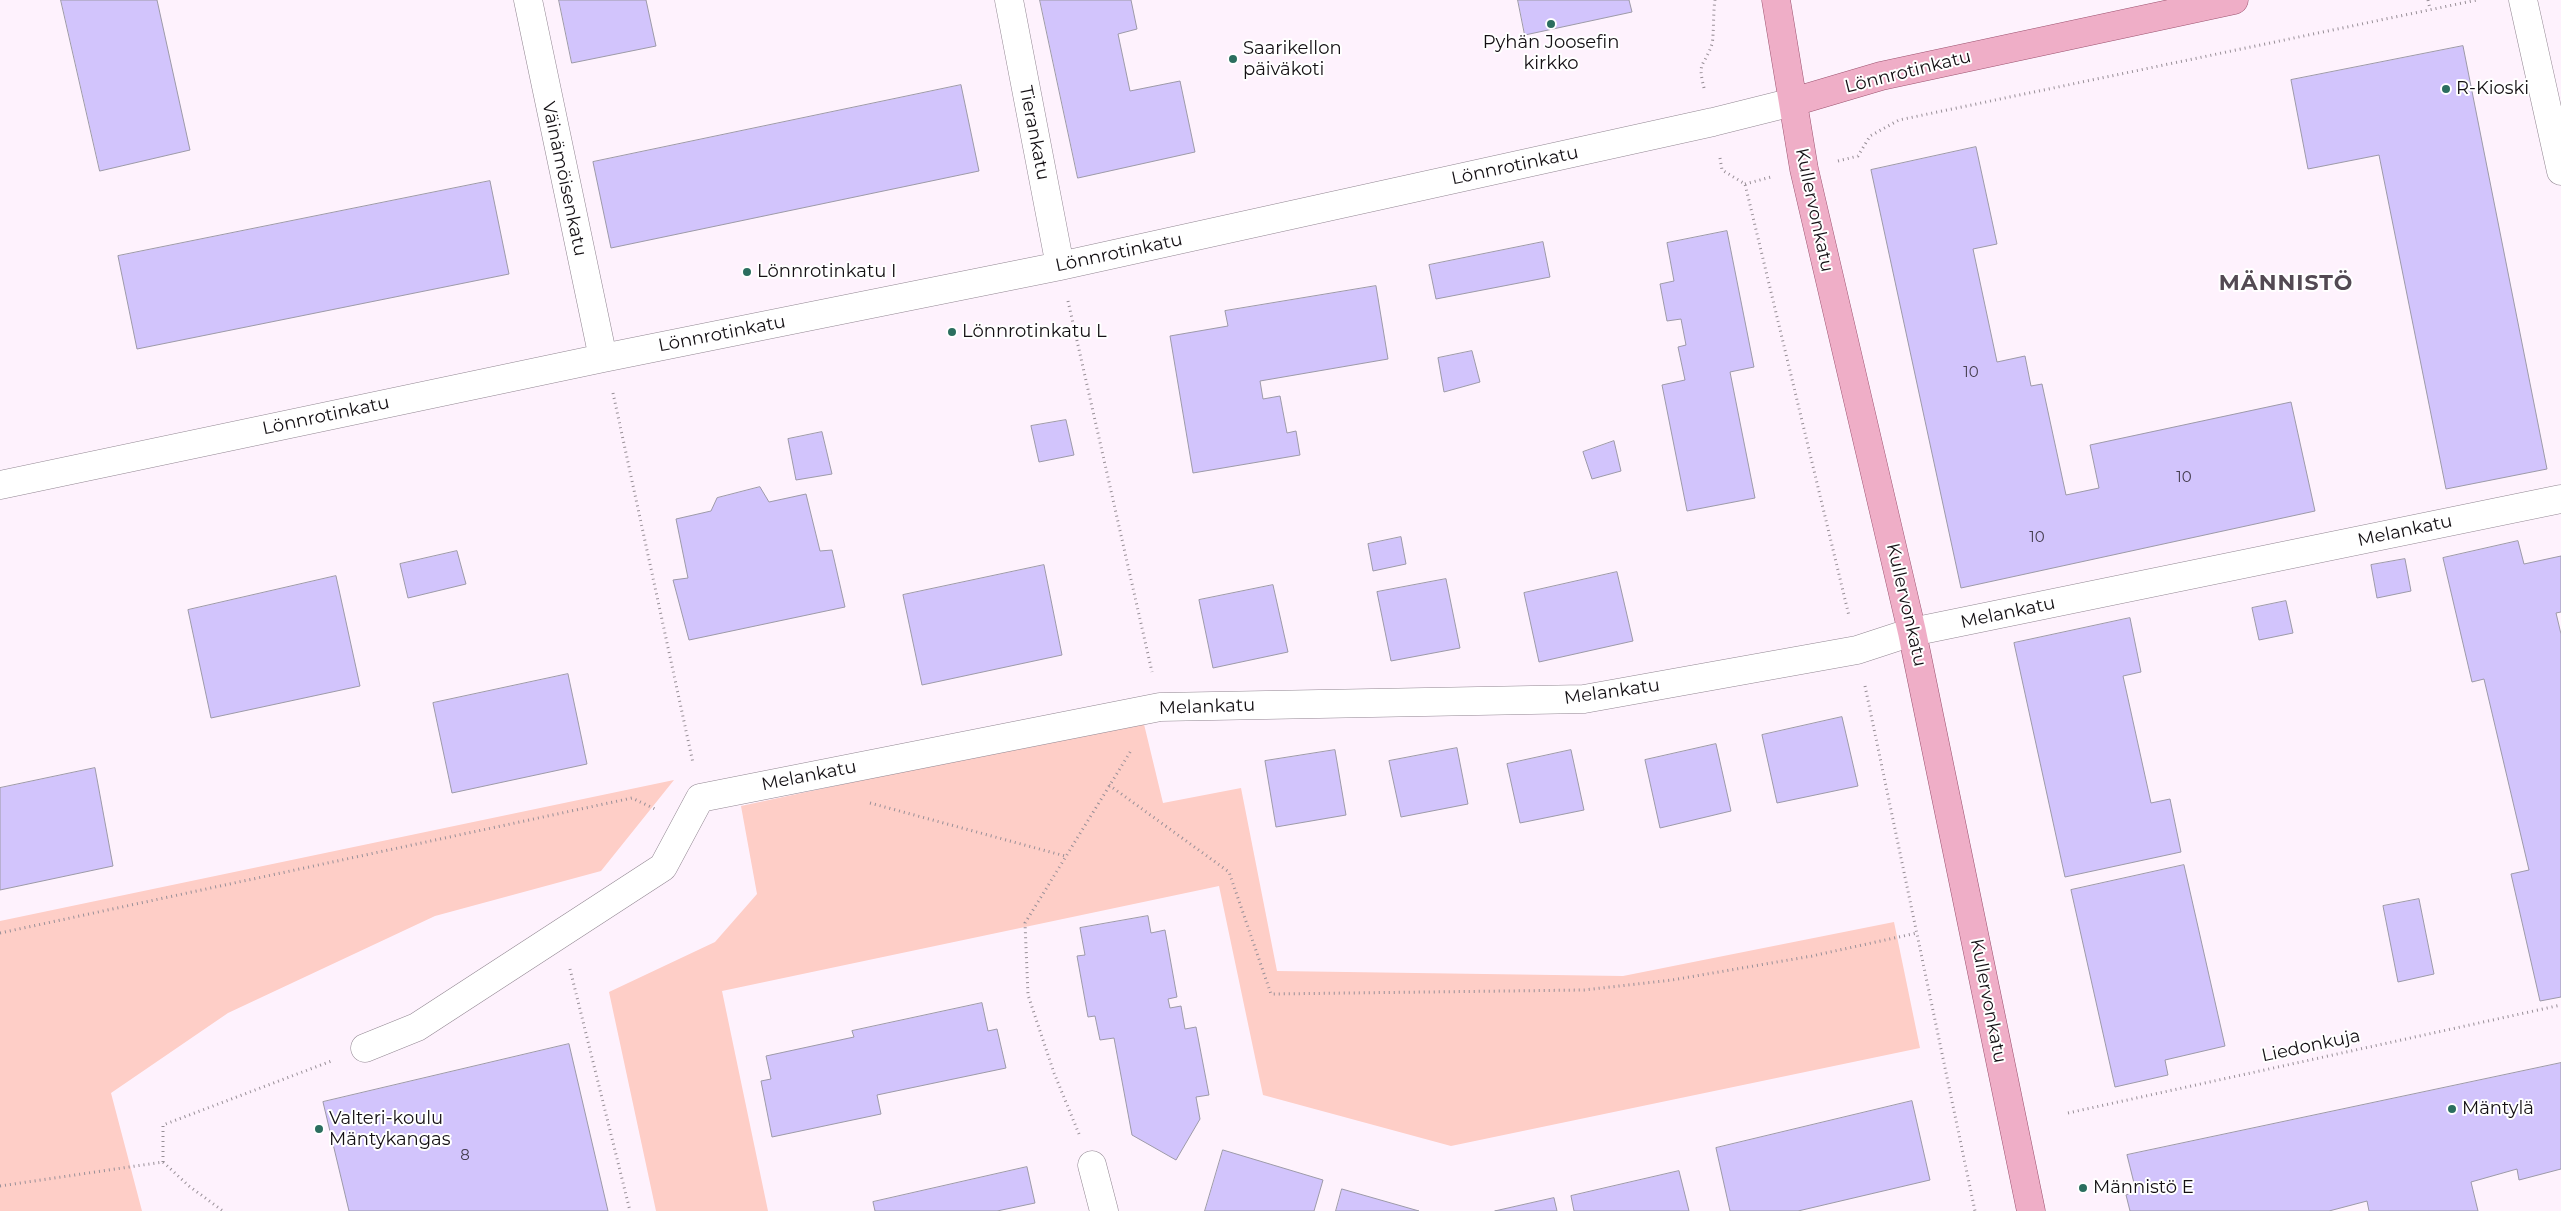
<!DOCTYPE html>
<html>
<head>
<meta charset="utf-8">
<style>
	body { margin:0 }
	canvas { display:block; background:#fef2fd }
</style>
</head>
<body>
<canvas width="2561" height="1211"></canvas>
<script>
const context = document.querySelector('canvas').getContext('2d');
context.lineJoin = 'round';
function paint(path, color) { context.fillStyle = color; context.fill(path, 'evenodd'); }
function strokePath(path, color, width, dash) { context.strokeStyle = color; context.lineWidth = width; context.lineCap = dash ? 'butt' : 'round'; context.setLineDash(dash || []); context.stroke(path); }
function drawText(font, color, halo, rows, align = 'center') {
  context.font = font + ' Montserrat,sans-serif'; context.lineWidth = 4; context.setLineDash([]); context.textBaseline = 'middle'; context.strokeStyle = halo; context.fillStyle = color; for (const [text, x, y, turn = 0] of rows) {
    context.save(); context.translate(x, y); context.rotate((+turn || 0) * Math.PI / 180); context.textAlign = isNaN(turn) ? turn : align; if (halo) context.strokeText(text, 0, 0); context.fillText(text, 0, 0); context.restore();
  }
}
paint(new Path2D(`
	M 1143,720 L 1163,803 L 1241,788 L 1277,971 L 1623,976 L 1894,922 L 1920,1048 L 1451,1146 L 1263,1095 L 1219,886 L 722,991 L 768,1211 L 656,1211 L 609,992 L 715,942 L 757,894 L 741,806 Z
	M 674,780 L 601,871 L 435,916 L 228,1013 L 111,1093 L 142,1211 L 0,1211 L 0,921 Z`), '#fecec7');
const building = new Path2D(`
	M 61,0 L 157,0 L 190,150 L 100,171 Z
	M 559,0 L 646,0 L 656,46 L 572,63 Z
	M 1040,0 L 1131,0 L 1137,29 L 1118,34 L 1130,91 L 1180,81 L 1195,152 L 1078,178 Z
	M 1518,0 L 1629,0 L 1632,12 L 1525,35 Z
	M 2463,46 L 2547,469 L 2446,489 L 2379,155 L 2308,169 L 2291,80 Z
	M 961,85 L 979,171 L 611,248 L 593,162 Z
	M 1976,147 L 1997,244 L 1973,249 L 1997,362 L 2025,356 L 2031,386 L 2042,384 L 2066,495 L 2099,488 L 2090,445 L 2291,402 L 2315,511 L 1961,588 L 1871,170 Z
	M 490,181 L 509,274 L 137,349 L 118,256 Z
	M 1727,231 L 1754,367 L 1730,372 L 1755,498 L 1687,511 L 1662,385 L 1685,380 L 1678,347 L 1686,345 L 1681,319 L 1667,321 L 1660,284 L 1674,281 L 1667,243 Z
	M 1543,242 L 1550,277 L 1436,299 L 1429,265 Z
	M 1376,286 L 1388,359 L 1260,381 L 1263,399 L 1280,396 L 1287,433 L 1296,431 L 1300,455 L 1193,473 L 1170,336 L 1228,326 L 1225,311 Z
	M 1472,351 L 1480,382 L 1444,392 L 1438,358 Z
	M 1066,420 L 1074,455 L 1039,462 L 1031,426 Z
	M 822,432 L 832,474 L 796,480 L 788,439 Z
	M 1614,441 L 1621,471 L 1592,479 L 1583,452 Z
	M 760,487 L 769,502 L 806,494 L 820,551 L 832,550 L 845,607 L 689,640 L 673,580 L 688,578 L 676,519 L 711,511 L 717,498 Z
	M 1401,537 L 1406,564 L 1373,571 L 1368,544 Z
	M 2518,541 L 2524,564 L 2561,556 L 2561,612 L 2556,613 L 2561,634 L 2561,997 L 2540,1001 L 2511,874 L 2529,870 L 2484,679 L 2472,682 L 2443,558 Z
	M 457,551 L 466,584 L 408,598 L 400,564 Z
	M 2405,559 L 2411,591 L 2377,598 L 2371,565 Z
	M 1044,565 L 1062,655 L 922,685 L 903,595 Z
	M 1617,572 L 1633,641 L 1539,662 L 1524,593 Z
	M 336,576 L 360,686 L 211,718 L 188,610 Z
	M 1446,579 L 1460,648 L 1391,661 L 1377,592 Z
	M 1273,585 L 1288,652 L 1213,668 L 1199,600 Z
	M 2286,601 L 2293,633 L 2259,640 L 2252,608 Z
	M 2130,618 L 2141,672 L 2123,676 L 2151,803 L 2170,799 L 2181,852 L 2065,877 L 2014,643 Z
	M 568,674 L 587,764 L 452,793 L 433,703 Z
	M 1842,717 L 1858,786 L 1777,803 L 1762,735 Z
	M 1716,744 L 1731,811 L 1660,828 L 1645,760 Z
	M 1457,748 L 1468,804 L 1401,817 L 1389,761 Z
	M 1335,750 L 1346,815 L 1276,827 L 1265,761 Z
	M 1571,750 L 1584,810 L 1520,823 L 1507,764 Z
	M 95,768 L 113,866 L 0,890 L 0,788 Z
	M 2184,865 L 2225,1046 L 2165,1060 L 2168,1075 L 2115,1087 L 2071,890 Z
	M 2419,899 L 2434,974 L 2398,982 L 2383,906 Z
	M 1148,916 L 1151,933 L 1165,930 L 1177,997 L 1168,999 L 1170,1008 L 1181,1006 L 1185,1029 L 1196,1027 L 1209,1095 L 1196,1097 L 1200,1119 L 1176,1160 L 1132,1135 L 1114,1038 L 1100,1040 L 1095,1016 L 1088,1017 L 1077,956 L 1085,955 L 1080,928 Z
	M 982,1003 L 988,1031 L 997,1029 L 1006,1068 L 877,1095 L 881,1114 L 772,1137 L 761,1081 L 771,1079 L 766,1056 L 854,1037 L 852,1031 Z
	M 569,1044 L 608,1211 L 349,1211 L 323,1102 Z
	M 2561,1063 L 2561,1169 L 2519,1180 L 2517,1169 L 2471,1182 L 2478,1211 L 2369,1211 L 2367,1201 L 2329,1211 L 2130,1211 L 2126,1195 L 2136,1191 L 2127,1155 Z
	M 1912,1101 L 1930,1180 L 1798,1211 L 1730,1211 L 1716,1148 Z
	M 1223,1150 L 1323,1180 L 1314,1211 L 1205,1211 Z
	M 1027,1167 L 1035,1203 L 997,1211 L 875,1211 L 873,1202 Z
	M 1679,1171 L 1689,1211 L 1574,1211 L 1571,1196 Z
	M 1342,1189 L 1419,1211 L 1336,1211 Z
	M 1554,1198 L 1557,1211 L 1495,1211 Z`);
paint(building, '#d2c4fc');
strokePath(building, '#9d9aa8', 1);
const minor = new Path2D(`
	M 528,0 L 603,358
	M 1009,0 L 1060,266
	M 2523,0 L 2561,171
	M 0,485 L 603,358 L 1060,266 L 1713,122 L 1793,102
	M 365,1048 L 417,1027 L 663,867 L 700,798 L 1160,707 L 1584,699 L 1857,650 L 1912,632 L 2561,499
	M 1092,1165 L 1104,1211`);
const major = new Path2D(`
	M 1776,0 L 1804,169 L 1912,632 L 2031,1211
	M 1793,102 L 1881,76 L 2234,0`);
strokePath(minor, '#928792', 29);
strokePath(major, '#9c5470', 29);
strokePath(new Path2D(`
	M 2428,0 L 2430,9
	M 1704,88 C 1697,60 1704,68 1712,44 C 1714,35 1713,12 1715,0
	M 1720,158 L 1722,170 L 1745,184 L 1849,616
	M 1838,161 L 1858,156 L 1870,136 L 1899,120 L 2477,0
	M 1745,184 L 1771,177
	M 1068,301 L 1152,672
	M 613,393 L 693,763
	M 1865,686 L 1975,1211
	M 1109,785 L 1229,872 L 1271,994 L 1584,990 L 1672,980 L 1812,956 L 1917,933
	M 870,803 L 1065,856
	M 0,933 L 632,798 L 655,809
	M 570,969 L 630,1211
	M 2068,1113 L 2561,1005
	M 1079,1134 L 1054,1073 L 1028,995 L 1025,923 L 1132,749
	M 163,1162 L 163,1125 L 334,1060
	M 0,1186 L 163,1162 L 189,1186 L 223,1211`), '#988f97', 3, [1, 4]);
strokePath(minor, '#fff', 28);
strokePath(major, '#efaec7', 28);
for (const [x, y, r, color] of [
	[1551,24,5,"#2b6e5f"],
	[1233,59,5,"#2b6e5f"],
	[2446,89,5,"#2b6e5f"],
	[747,272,5,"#2b6e5f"],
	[952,332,5,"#2b6e5f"],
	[2452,1109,5,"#2b6e5f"],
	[319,1129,5,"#2b6e5f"],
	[2083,1188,5,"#2b6e5f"]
]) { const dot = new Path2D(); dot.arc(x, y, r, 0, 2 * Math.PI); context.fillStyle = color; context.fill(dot); strokePath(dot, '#fff', 2); }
drawText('15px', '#443d4e', null, [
	["10",1971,373],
	["10",2184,478],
	["10",2037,538],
	["8",465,1156]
]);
drawText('18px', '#141014', '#fff', [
	["Pyhän Joosefin",1551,43,"center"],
	["kirkko",1551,64,"center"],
	["Saarikellon",1243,49],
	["päiväkoti",1243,70],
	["R-Kioski",2456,89],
	["Lönnrotinkatu I",757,272],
	["Lönnrotinkatu L",962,332],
	["Mäntylä",2462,1109],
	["Valteri-koulu",329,1119],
	["Mäntykangas",329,1140],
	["Männistö E",2093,1188]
], 'left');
drawText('18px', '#141014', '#fff', [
	["Lönnrotinkatu",1908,72,-14],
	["Tierankatu",1034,133,79],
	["Lönnrotinkatu",1515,166,-12],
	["Väinämöisenkatu",564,179,78],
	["Kullervonkatu",1814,210,78],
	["Lönnrotinkatu",1119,253,-12],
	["Lönnrotinkatu",722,334,-11],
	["Lönnrotinkatu",326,416,-12],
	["Melankatu",2405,531,-12],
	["Kullervonkatu",1906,605,77],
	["Melankatu",2008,613,-12],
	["Melankatu",1612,692,-8],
	["Melankatu",1207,707,-2],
	["Melankatu",809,776,-11],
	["Kullervonkatu",1988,1001,79],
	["Liedonkuja",2311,1046,-12]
]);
context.letterSpacing = '1px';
drawText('bold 22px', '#534953', '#fff', [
	["MÄNNISTÖ",2286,284]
]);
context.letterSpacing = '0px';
</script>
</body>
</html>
